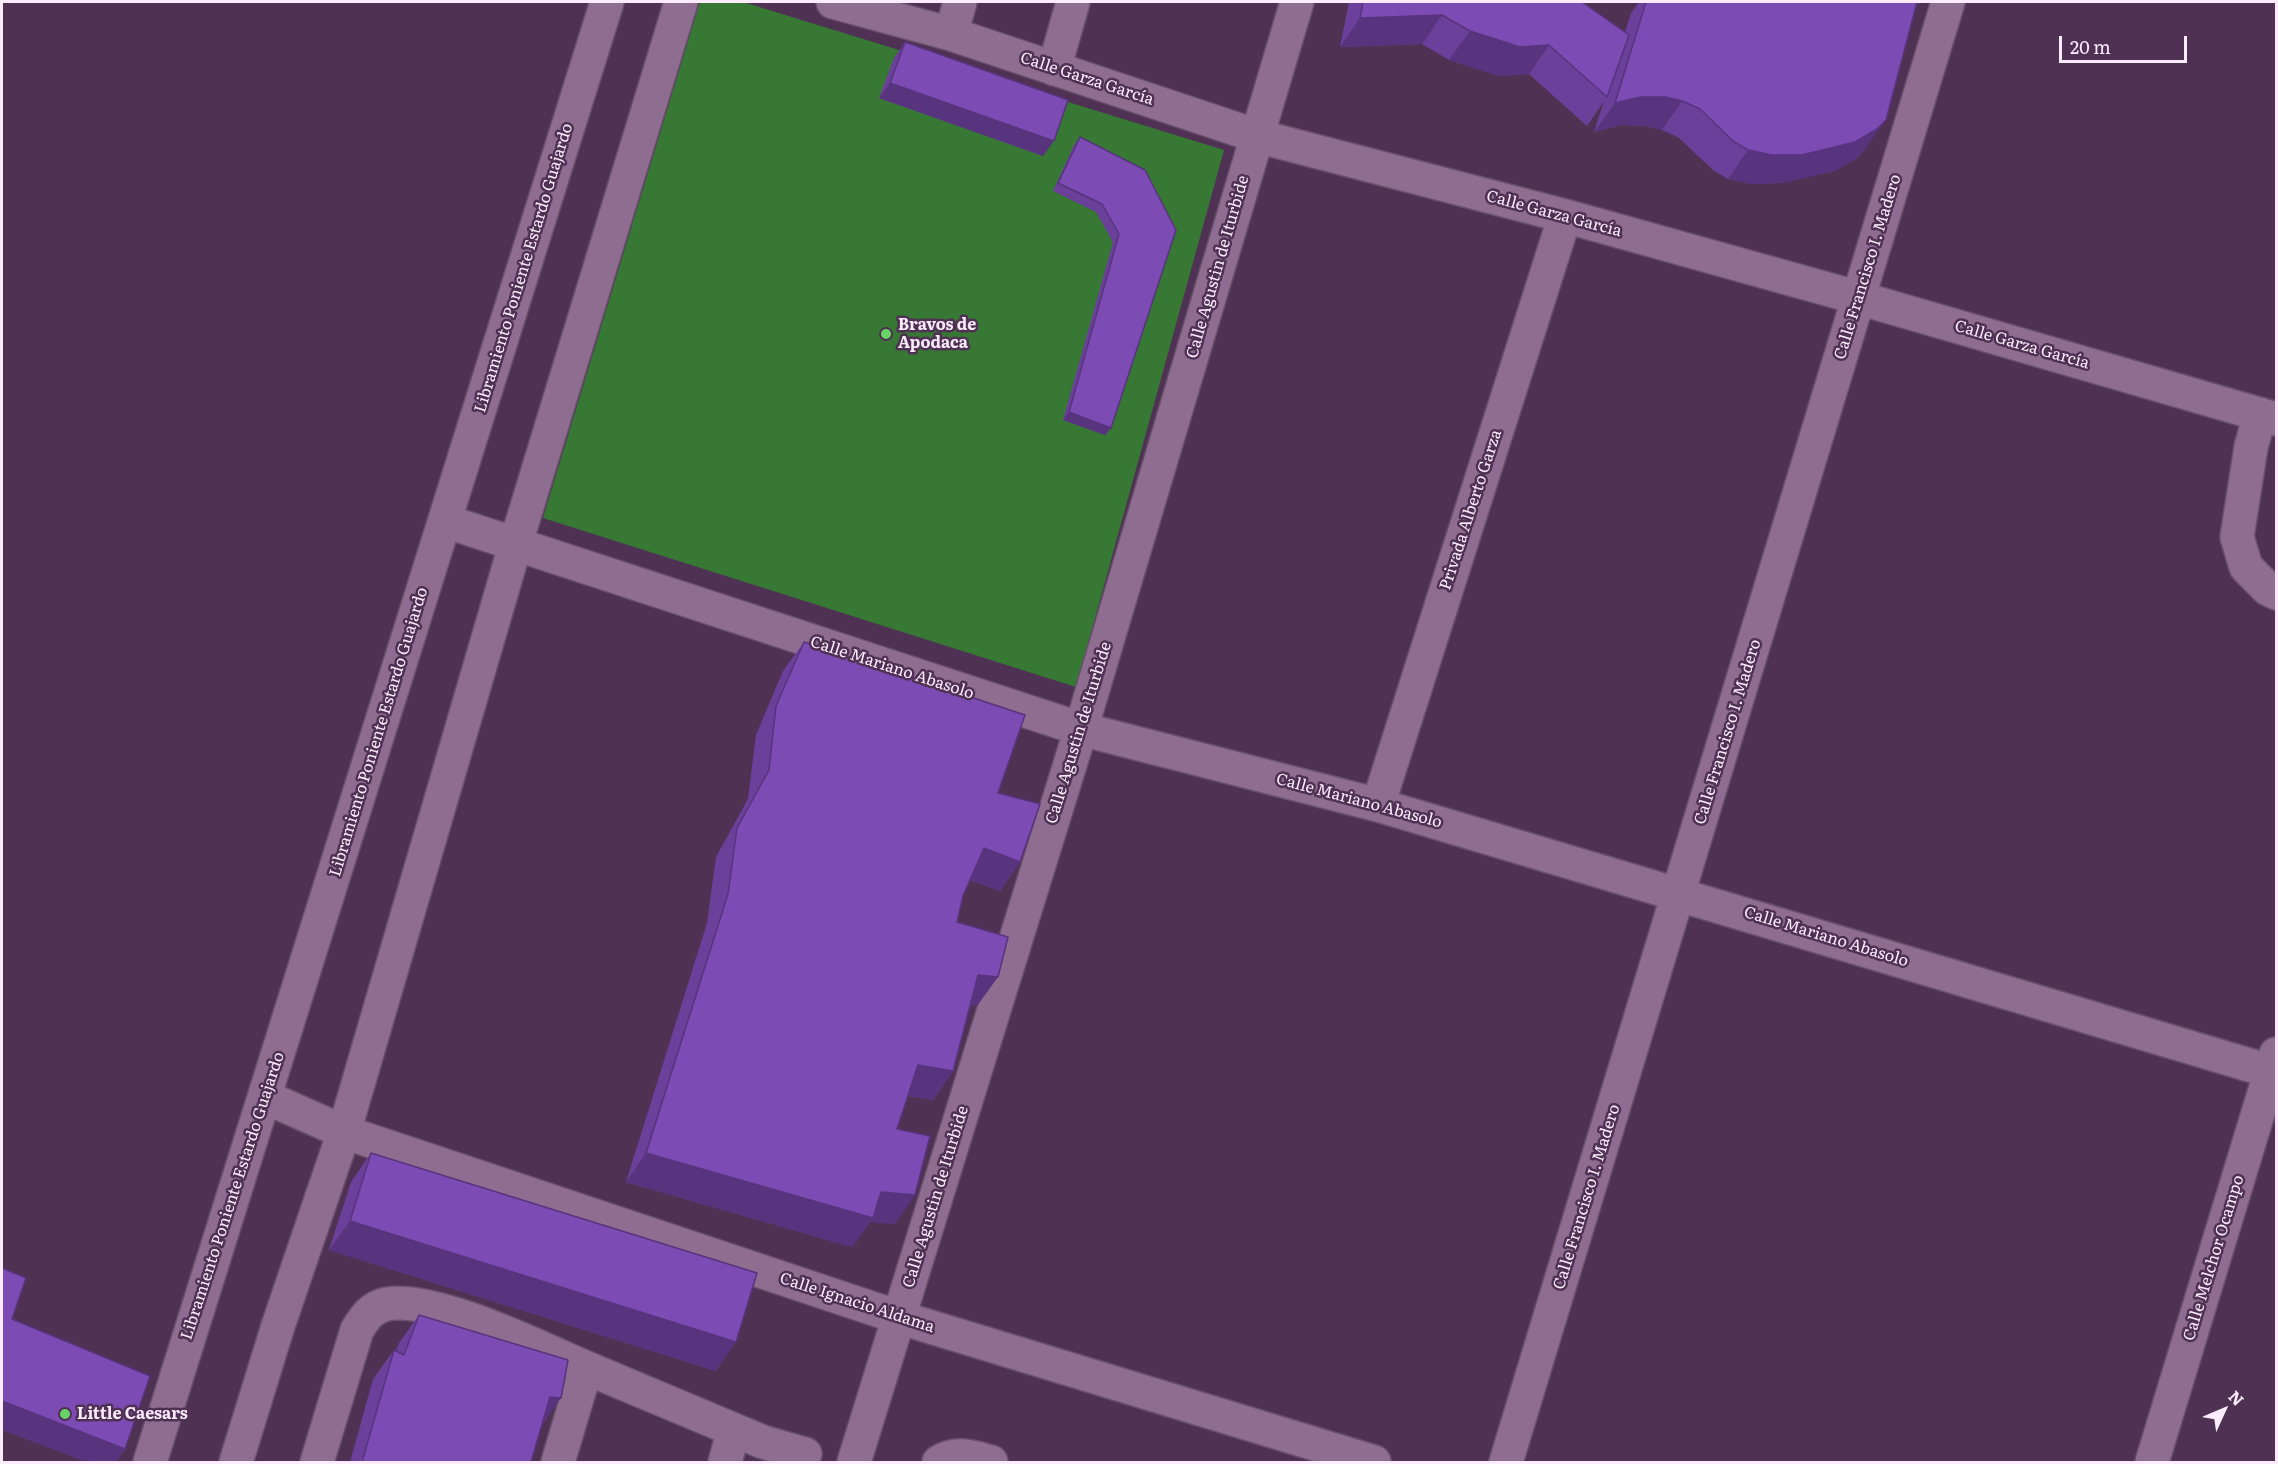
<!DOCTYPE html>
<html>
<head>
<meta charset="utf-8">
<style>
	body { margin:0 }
	#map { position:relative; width:2278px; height:1464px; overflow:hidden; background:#4f3253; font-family:Literata,serif }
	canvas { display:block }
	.frame { position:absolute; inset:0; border:3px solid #fdebff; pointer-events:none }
	.north { position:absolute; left:2194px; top:1380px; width:60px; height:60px; -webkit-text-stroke:4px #4f3253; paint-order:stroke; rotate:46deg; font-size:16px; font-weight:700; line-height:24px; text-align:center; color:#fdebff }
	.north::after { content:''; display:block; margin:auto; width:21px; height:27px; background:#fdebff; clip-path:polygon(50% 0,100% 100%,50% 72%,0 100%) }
	.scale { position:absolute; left:2059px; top:36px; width:128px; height:27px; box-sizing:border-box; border:3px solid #fdebff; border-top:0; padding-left:8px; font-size:18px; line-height:21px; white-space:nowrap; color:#fdebff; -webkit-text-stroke:4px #4f3253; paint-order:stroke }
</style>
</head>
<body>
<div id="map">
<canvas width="2278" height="1464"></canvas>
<div class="frame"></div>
<div class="north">N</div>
<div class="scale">20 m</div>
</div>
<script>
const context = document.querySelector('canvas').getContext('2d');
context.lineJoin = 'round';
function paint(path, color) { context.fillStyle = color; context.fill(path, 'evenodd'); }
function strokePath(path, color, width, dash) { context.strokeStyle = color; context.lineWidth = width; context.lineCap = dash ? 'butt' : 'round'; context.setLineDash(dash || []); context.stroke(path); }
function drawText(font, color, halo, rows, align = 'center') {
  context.font = font + ' Literata,serif'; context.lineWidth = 5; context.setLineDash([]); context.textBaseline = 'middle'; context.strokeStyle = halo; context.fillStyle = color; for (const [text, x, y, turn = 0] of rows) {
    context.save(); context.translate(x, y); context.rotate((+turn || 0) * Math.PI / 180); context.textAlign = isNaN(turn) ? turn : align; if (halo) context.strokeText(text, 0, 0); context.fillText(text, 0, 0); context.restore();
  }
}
paint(new Path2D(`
	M 700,2 L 743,2 L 1224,150 L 1076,687 L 543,518 Z`), '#377835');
const minor = new Path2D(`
	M 833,2 L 951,34 L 1257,136 L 1565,216 L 1859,298 L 2276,419
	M 951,34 L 960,2
	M 1054,69 L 1073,2
	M 2260,414 L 2251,447 L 2237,537 L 2246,567 L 2268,589 L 2276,593
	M 445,521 L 1081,729 L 1378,805 L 2276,1073
	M 1378,805 L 1565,216
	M 265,1097 L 344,1132 L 898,1317 L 1374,1462
	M 150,1462 L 607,2
	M 236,1462 L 278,1326 L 344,1132 L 515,546 L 681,2
	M 317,1462 L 357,1330 C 365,1317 372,1307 387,1304 C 435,1296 536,1346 582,1366 C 642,1391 703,1417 763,1442 L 805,1454
	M 558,1462 L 586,1368
	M 725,1462 L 734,1430
	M 854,1462 L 1081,729 L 1297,2
	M 939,1462 C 957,1451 972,1457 991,1462
	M 1506,1462 L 1948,2
	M 2152,1462 L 2276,1054`);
strokePath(minor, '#68506c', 36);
strokePath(minor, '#8e6d91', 33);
paint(new Path2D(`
	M 1349,2 L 1582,2 L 1625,32 L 1631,13 L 1639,2 L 1917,2 L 1865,149 L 1857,158 L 1835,171 L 1781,183 L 1752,184 L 1728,179 L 1713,170 L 1679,138 L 1662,130 L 1645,126 L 1621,125 L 1594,132 L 1604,101 L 1587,126 L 1529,74 L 1499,76 L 1449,60 L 1422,44 L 1340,47 Z
	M 905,42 L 1043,156 L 879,98 L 894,58 Z
	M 1080,137 L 1145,170 L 1111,428 L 1105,435 L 1063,420 L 1113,242 L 1096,212 L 1053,191 L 1074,145 Z
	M 804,642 L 998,793 L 1020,862 L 1000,891 L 970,880 L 963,896 L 957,922 L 977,1006 L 971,1005 L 953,1071 L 933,1100 L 908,1096 L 897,1129 L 895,1224 L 870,1222 L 852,1247 L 626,1182 L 707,923 L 716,857 L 748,799 L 756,735 L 783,671 Z
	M 371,1153 L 716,1371 L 329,1250 L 351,1182 Z
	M 419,1315 L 541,1426 L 531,1462 L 350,1462 L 373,1379 L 394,1350 L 396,1351 L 399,1343 Z`), '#6b409a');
paint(new Path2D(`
	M 1442,15 L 1422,44 L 1340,47 L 1360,18 Z
	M 1470,31 L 1549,45 L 1529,74 L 1499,76 L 1449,60 Z
	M 890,83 L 1054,141 L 1043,156 L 879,98 Z
	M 1641,97 L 1666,97 L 1682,101 L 1662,130 L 1645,126 L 1621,125 L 1594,132 L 1615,103 Z
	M 1886,120 L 1865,149 L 1857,158 L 1835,171 L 1781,183 L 1752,184 L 1728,179 L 1748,150 Z
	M 1069,412 L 1111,428 L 1105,435 L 1063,420 Z
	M 984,848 L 1020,862 L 1000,891 L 963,877 Z
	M 978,975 L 998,977 L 977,1006 L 958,1004 Z
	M 918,1065 L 953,1071 L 933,1100 L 898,1094 Z
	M 646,1153 L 881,1192 L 915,1195 L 895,1224 L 870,1222 L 852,1247 L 626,1182 Z
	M 350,1221 L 736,1342 L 716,1371 L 329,1250 Z
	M 550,1397 L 561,1398 L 541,1427 Z
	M 2,1401 L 125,1449 L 116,1462 L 86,1462 L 2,1430 Z`), '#57347d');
const building = new Path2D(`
	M 1363,2 L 1582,2 L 1629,35 L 1607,97 L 1549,45 L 1520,47 L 1470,31 L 1442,15 L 1360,18 Z
	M 1646,2 L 1917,2 L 1886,120 L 1877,129 L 1855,142 L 1802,155 L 1772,155 L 1748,150 L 1733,141 L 1700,109 L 1682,101 L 1666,97 L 1641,97 L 1615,103 Z
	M 905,42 L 1068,100 L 1054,141 L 890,83 Z
	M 1080,137 L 1145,170 L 1176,230 L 1111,428 L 1069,412 L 1119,234 L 1102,204 L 1058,183 Z
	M 804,642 L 1025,715 L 998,793 L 1040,804 L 1020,862 L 984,848 L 963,896 L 957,922 L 1008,937 L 998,977 L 978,975 L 953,1071 L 918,1065 L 897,1129 L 930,1136 L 915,1195 L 881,1192 L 873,1218 L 646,1153 L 728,894 L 737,828 L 769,770 L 776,706 Z
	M 371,1153 L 757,1273 L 736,1342 L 350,1221 Z
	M 2,1268 L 26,1278 L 12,1319 L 150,1376 L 125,1449 L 2,1401 Z
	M 419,1315 L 568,1360 L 561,1398 L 550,1397 L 531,1462 L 362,1462 L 394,1350 L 404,1355 Z`);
paint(building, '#7c4bb3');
strokePath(building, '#57347d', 1.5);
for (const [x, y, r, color] of [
	[886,334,6,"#68d465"],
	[65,1414,6,"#68d465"]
]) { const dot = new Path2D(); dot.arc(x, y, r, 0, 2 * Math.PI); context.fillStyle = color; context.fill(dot); strokePath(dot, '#4f3253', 2); }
drawText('16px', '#fdebff', '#4f3253', [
	["Calle Garza García",1087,79,18],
	["Calle Garza García",1554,214,15],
	["Calle Agustin de Iturbide",1218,267,-74],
	["Calle Francisco I. Madero",1868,267,-73],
	["Libramiento Poniente Estardo Guajardo",524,268,-73],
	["Calle Garza García",2022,345,16],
	["Privada Alberto Garza",1471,510,-72],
	["Calle Mariano Abasolo",892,668,18],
	["Libramiento Poniente Estardo Guajardo",379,732,-73],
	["Calle Francisco I. Madero",1728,732,-73],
	["Calle Agustin de Iturbide",1079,733,-73],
	["Calle Mariano Abasolo",1359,801,15],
	["Calle Mariano Abasolo",1826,937,17],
	["Libramiento Poniente Estardo Guajardo",233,1196,-72],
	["Calle Agustin de Iturbide",936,1197,-73],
	["Calle Francisco I. Madero",1587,1197,-73],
	["Calle Melchor Ocampo",2214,1258,-73],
	["Calle Ignacio Aldama",857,1303,18]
]);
drawText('bold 16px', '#fdebff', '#4f3253', [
	["Bravos de",898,325],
	["Apodaca",898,343],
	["Little Caesars",77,1414]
], 'left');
</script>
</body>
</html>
